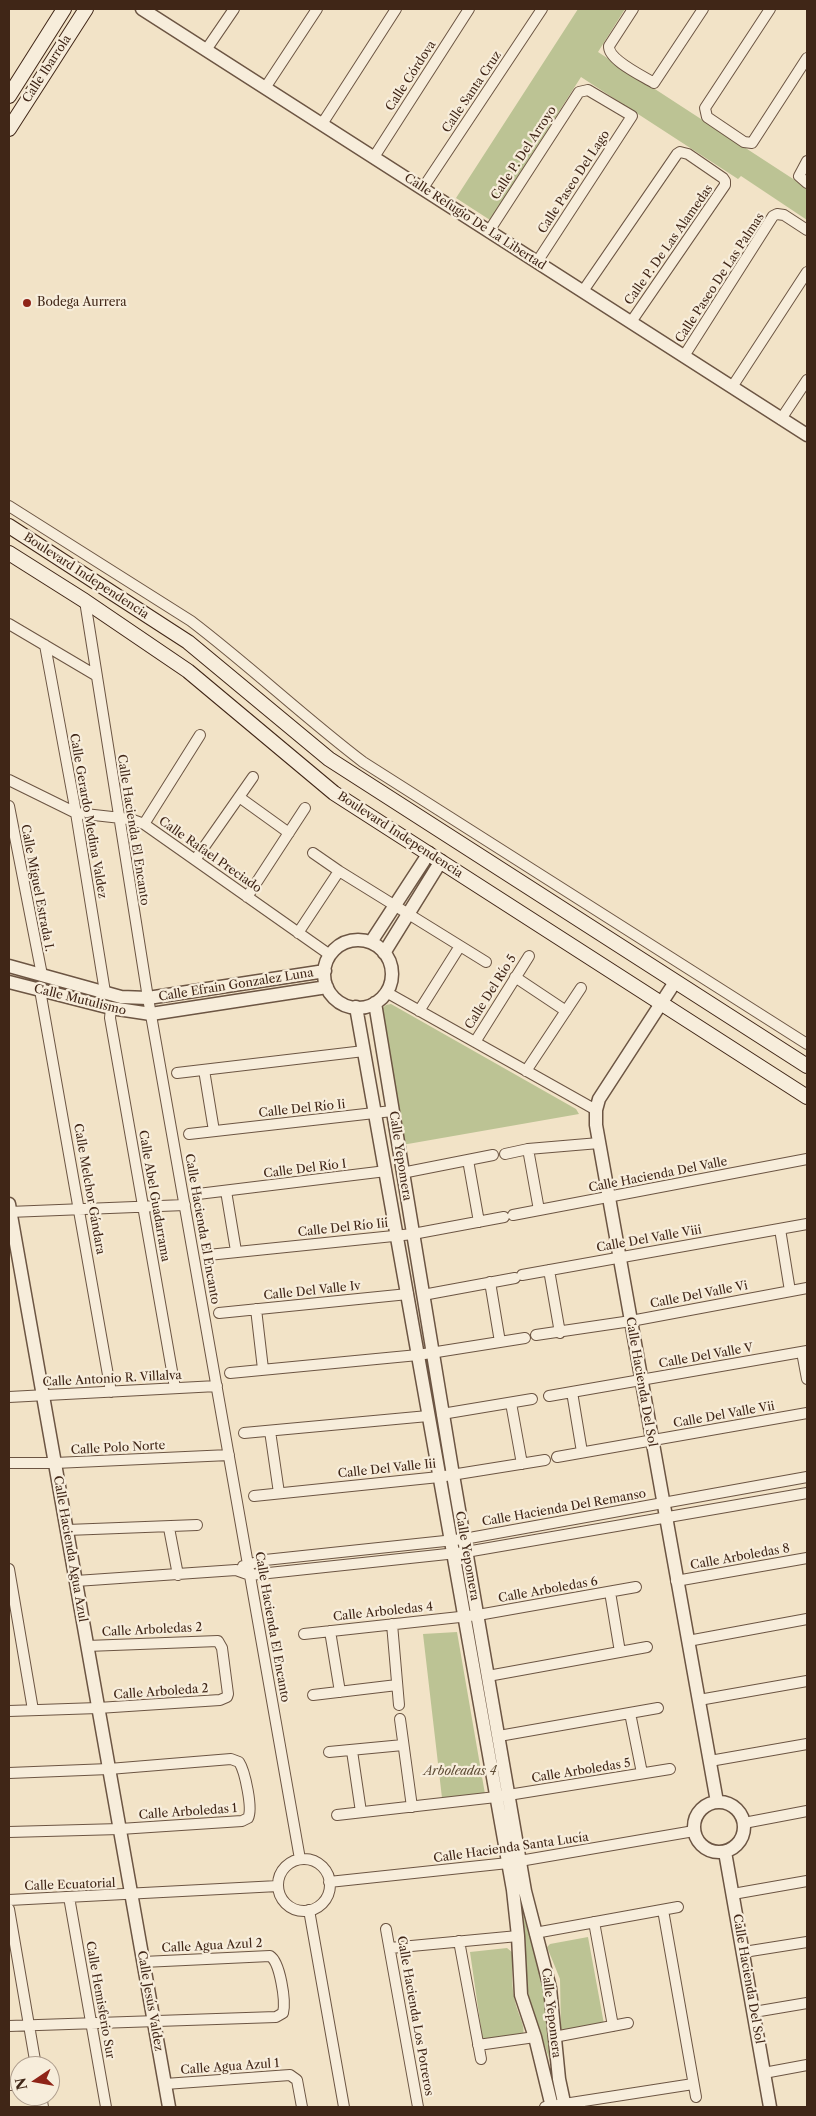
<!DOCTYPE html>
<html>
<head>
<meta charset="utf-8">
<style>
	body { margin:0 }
	#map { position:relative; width:816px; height:2116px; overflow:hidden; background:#f2e3c7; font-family:"Libre Caslon Text",serif }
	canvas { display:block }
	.frame { position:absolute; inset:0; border:10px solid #402617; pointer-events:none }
	.north { position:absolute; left:10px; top:2056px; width:50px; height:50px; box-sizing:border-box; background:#f7eddb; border:1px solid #ae9d8d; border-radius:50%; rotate:258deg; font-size:14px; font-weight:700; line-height:20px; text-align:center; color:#402617 }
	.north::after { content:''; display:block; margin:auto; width:18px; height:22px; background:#8f2418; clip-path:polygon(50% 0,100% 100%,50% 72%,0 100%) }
</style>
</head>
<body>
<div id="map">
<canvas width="816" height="2116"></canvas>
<div class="frame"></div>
<div class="north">N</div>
</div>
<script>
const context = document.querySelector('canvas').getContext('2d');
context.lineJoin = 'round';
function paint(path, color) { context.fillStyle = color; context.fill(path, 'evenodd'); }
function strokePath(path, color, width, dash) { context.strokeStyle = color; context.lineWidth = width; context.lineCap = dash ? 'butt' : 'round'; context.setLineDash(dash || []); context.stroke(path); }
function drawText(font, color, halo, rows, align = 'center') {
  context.font = font + ' "Libre Caslon Text",serif'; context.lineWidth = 4.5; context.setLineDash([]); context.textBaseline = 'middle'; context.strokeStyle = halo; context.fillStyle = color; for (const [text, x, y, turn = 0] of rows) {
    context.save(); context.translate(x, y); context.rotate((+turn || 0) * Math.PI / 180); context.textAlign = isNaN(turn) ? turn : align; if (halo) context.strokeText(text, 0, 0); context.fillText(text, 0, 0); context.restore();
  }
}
paint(new Path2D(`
	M 578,9 L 625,9 L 598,52 L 807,188 L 807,220 L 741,176 L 738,179 L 581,77 L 490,220 L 456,198 Z
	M 391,1004 L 576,1109 L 579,1114 L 402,1145 L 378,1012 L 386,1005 Z
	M 457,1632 L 485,1794 L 442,1798 L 423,1634 Z
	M 521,1909 L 537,1956 L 546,1990 L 553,2070 L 529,1999 L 527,1982 L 525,1933 Z
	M 588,1937 L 604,2024 L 563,2032 L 561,2029 L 560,1979 L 547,1947 L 550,1944 Z
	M 507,1948 L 513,1953 C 512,1969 511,1985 515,2001 C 517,2013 526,2025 523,2036 L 483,2042 L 470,1952 Z`), '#bcc394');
const minor = new Path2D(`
	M 633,9 L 609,46 C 608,60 643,76 654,83 L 703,9
	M 770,9 L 705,108 L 707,117 L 744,142 L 752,143 L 807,58
	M 206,50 L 234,9
	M 265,88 L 317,9
	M 322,124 L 396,9
	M 374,157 L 469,9
	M 807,161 L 799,176 L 807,183
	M 423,188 L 542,9
	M 489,231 L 579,92 L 588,90 L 632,116 L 537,262
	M 583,291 L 677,154 L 680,152 L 688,154 L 723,178 L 725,181 L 725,185 L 631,322
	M 684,356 L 773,216 L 777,214 L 784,215 L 807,230
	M 732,387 L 807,272
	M 781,419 L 807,380
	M 9,506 L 191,621 C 250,666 304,717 363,762 L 807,1044
	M 85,601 L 148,998 L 300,1859
	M 9,624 L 97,676
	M 45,645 L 76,813 L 105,992
	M 9,780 L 76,813 L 130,819 L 144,824 L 330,955
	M 239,797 L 289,833
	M 9,806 L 42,975
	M 144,824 L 200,735
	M 313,853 L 339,871 L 486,962
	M 195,860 L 253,777
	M 247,897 L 305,808
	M 298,933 L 339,871
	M 515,977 L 566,1011
	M 40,990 L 111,1392
	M 386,992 L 596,1110
	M 111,1008 L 110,1018 L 175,1388
	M 419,1011 L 460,946
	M 475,1042 L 529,956
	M 204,1070 L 214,1131
	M 526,1071 L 581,988
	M 177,1073 L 364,1051
	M 189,1134 L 392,1111
	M 528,1149 L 539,1210
	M 505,1154 L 528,1149 L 599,1143
	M 468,1160 L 479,1222
	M 402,1173 L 493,1155
	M 226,1191 L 236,1251
	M 198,1194 L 386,1171
	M 9,1212 L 185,1205
	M 513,1215 L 807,1159
	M 780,1229 L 790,1291
	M 208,1255 L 413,1234 L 504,1217
	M 549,1270 L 560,1333
	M 522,1275 L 807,1224
	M 490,1282 L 500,1342
	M 423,1295 L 515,1278
	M 256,1309 L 263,1369
	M 219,1313 L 408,1294
	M 536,1335 L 631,1321 L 807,1288
	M 802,1352 L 807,1379
	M 230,1373 L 418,1355 L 525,1338
	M 572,1392 L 582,1452
	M 549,1396 L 807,1351
	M 9,1397 L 217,1386
	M 511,1403 L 522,1464
	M 442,1414 L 532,1399
	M 270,1431 L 279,1493
	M 244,1433 L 428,1416
	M 557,1457 L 807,1413
	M 9,1463 L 55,1463 L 229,1455
	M 254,1496 L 439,1477 L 545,1460
	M 169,1528 L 178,1575
	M 67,1530 L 197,1525
	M 243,1566 L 265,1560 L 464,1539 L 807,1477
	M 9,1569 L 33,1710
	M 76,1581 L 236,1570 L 250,1575 L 466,1552 L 807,1493
	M 676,1581 L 807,1558
	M 610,1592 L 620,1652
	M 392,1624 L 399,1705
	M 330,1631 L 340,1692
	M 304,1634 L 478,1615 L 636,1587
	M 688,1641 L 807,1619
	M 488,1676 L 647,1647
	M 313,1695 L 397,1685
	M 699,1700 L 807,1681
	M 9,1711 L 98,1708 L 220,1700 L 227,1697 L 228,1694 L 222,1648 L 218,1641 L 87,1646
	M 630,1713 L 642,1773
	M 400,1719 L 412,1807
	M 499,1736 L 658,1708
	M 352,1751 L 361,1812
	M 329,1752 L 403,1745
	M 710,1761 L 807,1744
	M 9,1773 L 109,1769 L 231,1759 L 239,1762 C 245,1771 253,1809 248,1818 L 242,1821 L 120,1829 L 9,1832
	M 337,1815 L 496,1797 L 670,1769
	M 744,1823 L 807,1811
	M278 1885a26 26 0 1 1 52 0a26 26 0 1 1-52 0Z
	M 329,1882 L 508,1863 L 694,1831
	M 733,1894 L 807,1881
	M 69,1897 L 106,2107
	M 9,1900 L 278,1886
	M 9,1909 L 36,2066
	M 309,1910 L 344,2107
	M 663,1910 L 696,2097
	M 594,1922 L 613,2026
	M 386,1929 L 418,2107
	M 535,1933 L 678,1907
	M 459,1941 L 481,2059
	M 390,1948 L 518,1936
	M 744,1952 L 807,1942
	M 754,2012 L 807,2003
	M 9,2026 L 276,2017 L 283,2013 C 286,2001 280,1962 270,1956 L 143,1962
	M 554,2037 L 628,2023
	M 478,2045 L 535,2037
	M 764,2073 L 807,2065
	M 165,2084 L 290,2075 L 297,2080 L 302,2107
	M 9,2085 L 20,2085
	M 41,2096 L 43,2107
	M 545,2107 L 693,2084`);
const tertiary = new Path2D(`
	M 142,9 L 807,435
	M324 974a34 34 0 1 1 68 0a34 34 0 1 1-68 0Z
	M 371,942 L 429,853
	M 384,953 L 441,861
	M 9,966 L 121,997 L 148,998 L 325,971
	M 9,982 L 111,1008 L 151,1014 L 327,987
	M 675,982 L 599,1099 L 596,1110 L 596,1125 L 717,1802
	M 375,1003 L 453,1475 L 525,1891 L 550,1988 L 559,2079 L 565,2107
	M 356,1007 L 513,1890 L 518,1936 L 521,1995 L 535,2037 L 552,2107
	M 9,1204 L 169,2107
	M694 1827a25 25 0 1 1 50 0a25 25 0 1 1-50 0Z
	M 725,1852 L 770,2107`);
const secondary = new Path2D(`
	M 9,96 L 64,9
	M 9,129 L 86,9
	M 9,526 L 188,642 L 329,759 L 807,1066
	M 9,553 L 85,601 L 188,671 L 334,793 L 807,1097`);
strokePath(minor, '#6c5543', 12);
strokePath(tertiary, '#6c5543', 15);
strokePath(secondary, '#402617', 16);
strokePath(minor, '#f7eddb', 10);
strokePath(tertiary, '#f7eddb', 12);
strokePath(secondary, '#f7eddb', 14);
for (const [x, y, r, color] of [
	[27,303,5,"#8f2418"]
]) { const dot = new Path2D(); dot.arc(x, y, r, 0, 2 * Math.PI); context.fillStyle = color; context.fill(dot); strokePath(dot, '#f7eddb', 2); }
drawText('12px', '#402617', '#f7eddb', [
	["Calle Ibarrola",47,69,-57],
	["Calle Córdova",411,76,-57],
	["Calle Santa Cruz",472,92,-56],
	["Calle P. Del Arroyo",524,153,-57],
	["Calle Paseo Del Lago",574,182,-57],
	["Calle Refugio De La Libertad",475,222,33],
	["Calle P. De Las Alamedas",669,245,-55],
	["Calle Paseo De Las Palmas",720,278,-57],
	["Boulevard Independencia",86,576,33],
	["Calle Gerardo Medina Valdez",88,816,80],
	["Calle Hacienda El Encanto",133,830,81],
	["Boulevard Independencia",400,835,33],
	["Calle Rafael Preciado",210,855,35],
	["Calle Miguel Estrada I.",37,888,79],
	["Calle Efrain Gonzalez Luna",236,985,-9],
	["Calle Del Río 5",491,992,-58],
	["Calle Mutulismo",80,1000,14],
	["Calle Del Río Ii",302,1109,-6],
	["Calle Yepomera",400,1156,81],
	["Calle Del Río I",305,1169,-7],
	["Calle Hacienda Del Valle",658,1175,-11],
	["Calle Melchor Gándara",89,1189,80],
	["Calle Abel Guadarrama",154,1196,80],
	["Calle Del Río Iii",343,1228,-6],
	["Calle Hacienda El Encanto",202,1229,80],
	["Calle Del Valle Viii",649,1239,-10],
	["Calle Del Valle Iv",312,1291,-6],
	["Calle Del Valle Vi",699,1295,-11],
	["Calle Del Valle V",706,1356,-10],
	["Calle Antonio R. Villalva",112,1379,-3],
	["Calle Hacienda Del Sol",641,1382,80],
	["Calle Del Valle Vii",724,1415,-10],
	["Calle Polo Norte",118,1448,-3],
	["Calle Del Valle Iii",387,1469,-6],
	["Calle Hacienda Del Remanso",564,1508,-10],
	["Calle Hacienda Agua Azul",70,1549,80],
	["Calle Yepomera",467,1556,80],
	["Calle Arboledas 8",740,1557,-10],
	["Calle Arboledas 6",548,1590,-10],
	["Calle Arboledas 4",383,1612,-6],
	["Calle Hacienda El Encanto",272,1627,80],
	["Calle Arboledas 2",152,1630,-3],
	["Calle Arboleda 2",161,1692,-4],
	["Calle Arboledas 5",581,1771,-9],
	["Calle Arboledas 1",188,1812,-4],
	["Calle Hacienda Santa Lucía",511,1848,-8],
	["Calle Ecuatorial",70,1885,-2],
	["Calle Agua Azul 2",212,1946,-3],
	["Calle Hacienda Del Sol",748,1979,80],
	["Calle Hemisferio Sur",100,2000,80],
	["Calle Jesús Valdez",150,2001,80],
	["Calle Yepomera",551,2013,83],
	["Calle Hacienda Los Potreros",415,2016,80],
	["Calle Agua Azul 1",230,2067,-4]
]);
drawText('12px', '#402617', '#f7eddb', [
	["Bodega Aurrera",37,303]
], 'left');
drawText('italic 12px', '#5f4d36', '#f7eddb', [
	["Arboleadas 4",460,1772]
]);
</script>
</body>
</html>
